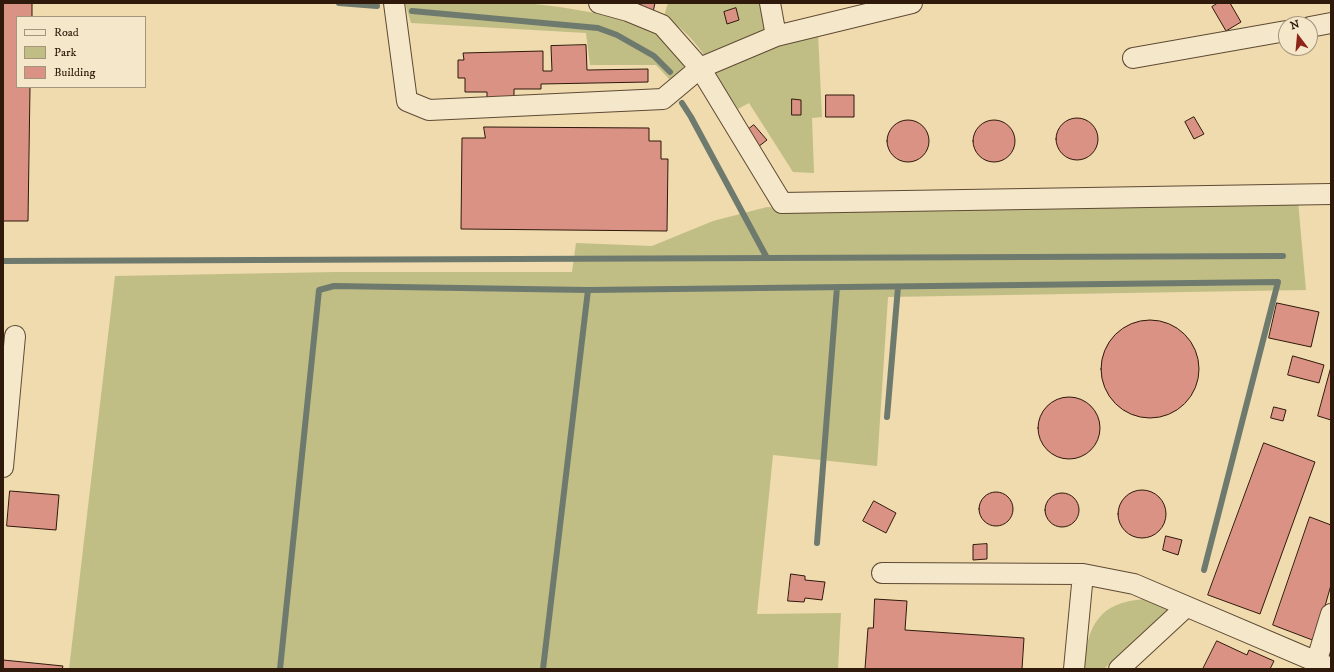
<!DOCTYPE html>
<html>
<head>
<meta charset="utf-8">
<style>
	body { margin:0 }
	#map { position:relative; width:1334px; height:672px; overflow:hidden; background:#efdbae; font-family:"IM FELL DW Pica",serif }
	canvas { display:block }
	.frame { position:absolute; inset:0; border:4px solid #2f190b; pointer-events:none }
	.legend { position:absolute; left:16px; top:16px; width:130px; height:72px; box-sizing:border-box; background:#f5e8ca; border:1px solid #a6957e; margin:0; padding:5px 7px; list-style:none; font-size:12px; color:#2f190b }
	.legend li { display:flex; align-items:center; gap:8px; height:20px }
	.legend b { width:20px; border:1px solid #a6957e }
	.north { position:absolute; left:1278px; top:16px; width:40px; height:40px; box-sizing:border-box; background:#f5e8ca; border:1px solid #a6957e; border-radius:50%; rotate:344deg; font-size:11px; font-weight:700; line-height:16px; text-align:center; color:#2f190b }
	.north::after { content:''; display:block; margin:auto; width:14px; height:18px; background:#8f2418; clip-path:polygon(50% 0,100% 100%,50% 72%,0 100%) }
</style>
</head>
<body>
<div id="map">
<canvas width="1334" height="672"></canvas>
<div class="frame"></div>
<ul class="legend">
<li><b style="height:5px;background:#f5e8ca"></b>Road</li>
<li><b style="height:11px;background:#c0be85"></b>Park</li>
<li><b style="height:11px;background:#d99284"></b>Building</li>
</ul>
<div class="north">N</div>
</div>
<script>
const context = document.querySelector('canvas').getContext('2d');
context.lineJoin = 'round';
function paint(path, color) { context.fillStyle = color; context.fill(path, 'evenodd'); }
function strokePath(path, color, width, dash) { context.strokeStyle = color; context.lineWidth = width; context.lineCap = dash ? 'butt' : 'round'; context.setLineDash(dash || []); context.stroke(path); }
paint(new Path2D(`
	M 405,3 L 526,3 L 560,7 L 618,17 L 655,32 L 682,56 L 684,69 L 670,80 L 656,65 L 590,65 L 586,33 L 411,23 Z
	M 668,3 L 767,3 L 772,35 L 708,61 C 695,41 684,29 664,16 Z
	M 818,33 L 822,117 L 812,118 L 814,173 L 793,172 L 749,103 L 738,109 L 712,70 L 776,42 Z
	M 1298,201 L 1306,290 L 888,297 L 877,466 L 773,455 L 757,614 L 841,613 L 838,669 L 69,669 L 115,276 L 335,272 L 572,272 L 576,243 L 652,246 L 713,221 L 767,207 L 852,212 Z
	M 1146,599 L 1169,608 L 1104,669 L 1083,669 C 1088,625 1098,602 1146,599 Z`), '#c0be85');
strokePath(new Path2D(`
	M 339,3 L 377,6
	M 412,11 L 598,28 L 617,35 L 654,56 L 670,72
	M 682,103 L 691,117 L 767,258
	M 3,261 L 1283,256
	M 588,290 L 1278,282 L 1204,570
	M 887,417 L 898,287
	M 817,543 L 837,287
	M 280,669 L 319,290 L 334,286 L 588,290 L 543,669`), '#6f7a6e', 6);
const building = new Path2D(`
	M 3,3 L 32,3 L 32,17 L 17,17 L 17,87 L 30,87 L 28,221 L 3,221 Z
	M 642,3 L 655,3 L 653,12 L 640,9 Z
	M 1218,3 L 1230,3 L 1241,22 L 1226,31 L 1212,7 Z
	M 736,8 L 739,20 L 727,24 L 724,12 Z
	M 586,45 L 587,70 L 648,69 L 648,82 L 541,84 L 541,89 L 514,89 L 514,99 L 487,99 L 487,92 L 465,92 L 465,78 L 458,78 L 458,60 L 464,60 L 463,53 L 543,51 L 543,71 L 552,71 L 551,46 Z
	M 826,95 L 854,95 L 854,117 L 826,117 Z
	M 792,99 L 801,100 L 801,115 L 792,115 Z
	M 1194,117 L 1204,134 L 1194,139 L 1185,122 Z
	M1056 139a21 21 0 1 1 42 0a21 21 0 1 1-42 0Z
	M973 141a21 21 0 1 1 42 0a21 21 0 1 1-42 0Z
	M887 141a21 21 0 1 1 42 0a21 21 0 1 1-42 0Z
	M 754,125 L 767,140 L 758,147 L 745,132 Z
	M 484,127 L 649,128 L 649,141 L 661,141 L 661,159 L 668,159 L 667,231 L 461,229 L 462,138 L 485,138 Z
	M 1277,303 L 1319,312 L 1311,347 L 1269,338 Z
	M1101 369a49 49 0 1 1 98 0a49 49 0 1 1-98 0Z
	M 1293,356 L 1324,365 L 1319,383 L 1288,375 Z
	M 1331,367 L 1331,420 L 1318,416 Z
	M1038 428a31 31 0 1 1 62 0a31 31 0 1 1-62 0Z
	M 1274,407 L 1286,410 L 1283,421 L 1271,418 Z
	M 1264,443 L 1315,462 L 1260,614 L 1208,595 Z
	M1118 514a24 24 0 1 1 48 0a24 24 0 1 1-48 0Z
	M 10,491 L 59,495 L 56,530 L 7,526 Z
	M979 509a17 17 0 1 1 34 0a17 17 0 1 1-34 0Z
	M1045 510a17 17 0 1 1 34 0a17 17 0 1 1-34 0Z
	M 874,501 L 896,513 L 886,533 L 863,521 Z
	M 1310,517 L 1331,525 L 1331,585 L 1315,641 L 1273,625 Z
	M 1166,536 L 1182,540 L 1178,555 L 1163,550 Z
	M 987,544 L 987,559 L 973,560 L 973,545 Z
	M 791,574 L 805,576 L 805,580 L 825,582 L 822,600 L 805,598 L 804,602 L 788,601 Z
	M 875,599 L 907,601 L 905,630 L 1024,638 L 1022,669 L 865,669 L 868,628 L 873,628 Z
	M 1217,641 L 1247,655 L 1249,650 L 1274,661 L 1270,669 L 1203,669 Z
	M 3,660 L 63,666 L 62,669 L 3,669 Z`);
paint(building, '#d99284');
strokePath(building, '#2f190b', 1);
const minor = new Path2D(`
	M 394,3 L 407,101 L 429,110 L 663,99 L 700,68 L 662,25 L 628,11 L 599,3
	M 770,3 L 776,36
	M 912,3 L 776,36 L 700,68 L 782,203 L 1331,194
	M 1310,27 L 1331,23
	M 1133,58 L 1286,31
	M 3,467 L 15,336
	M 882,573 L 1083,574 L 1134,584 L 1331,668
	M 1316,663 L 1331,614
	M 1074,669 L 1083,574
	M 1119,669 L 1186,607`);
strokePath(minor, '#5f4a34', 22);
strokePath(minor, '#f5e8ca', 20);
</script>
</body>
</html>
